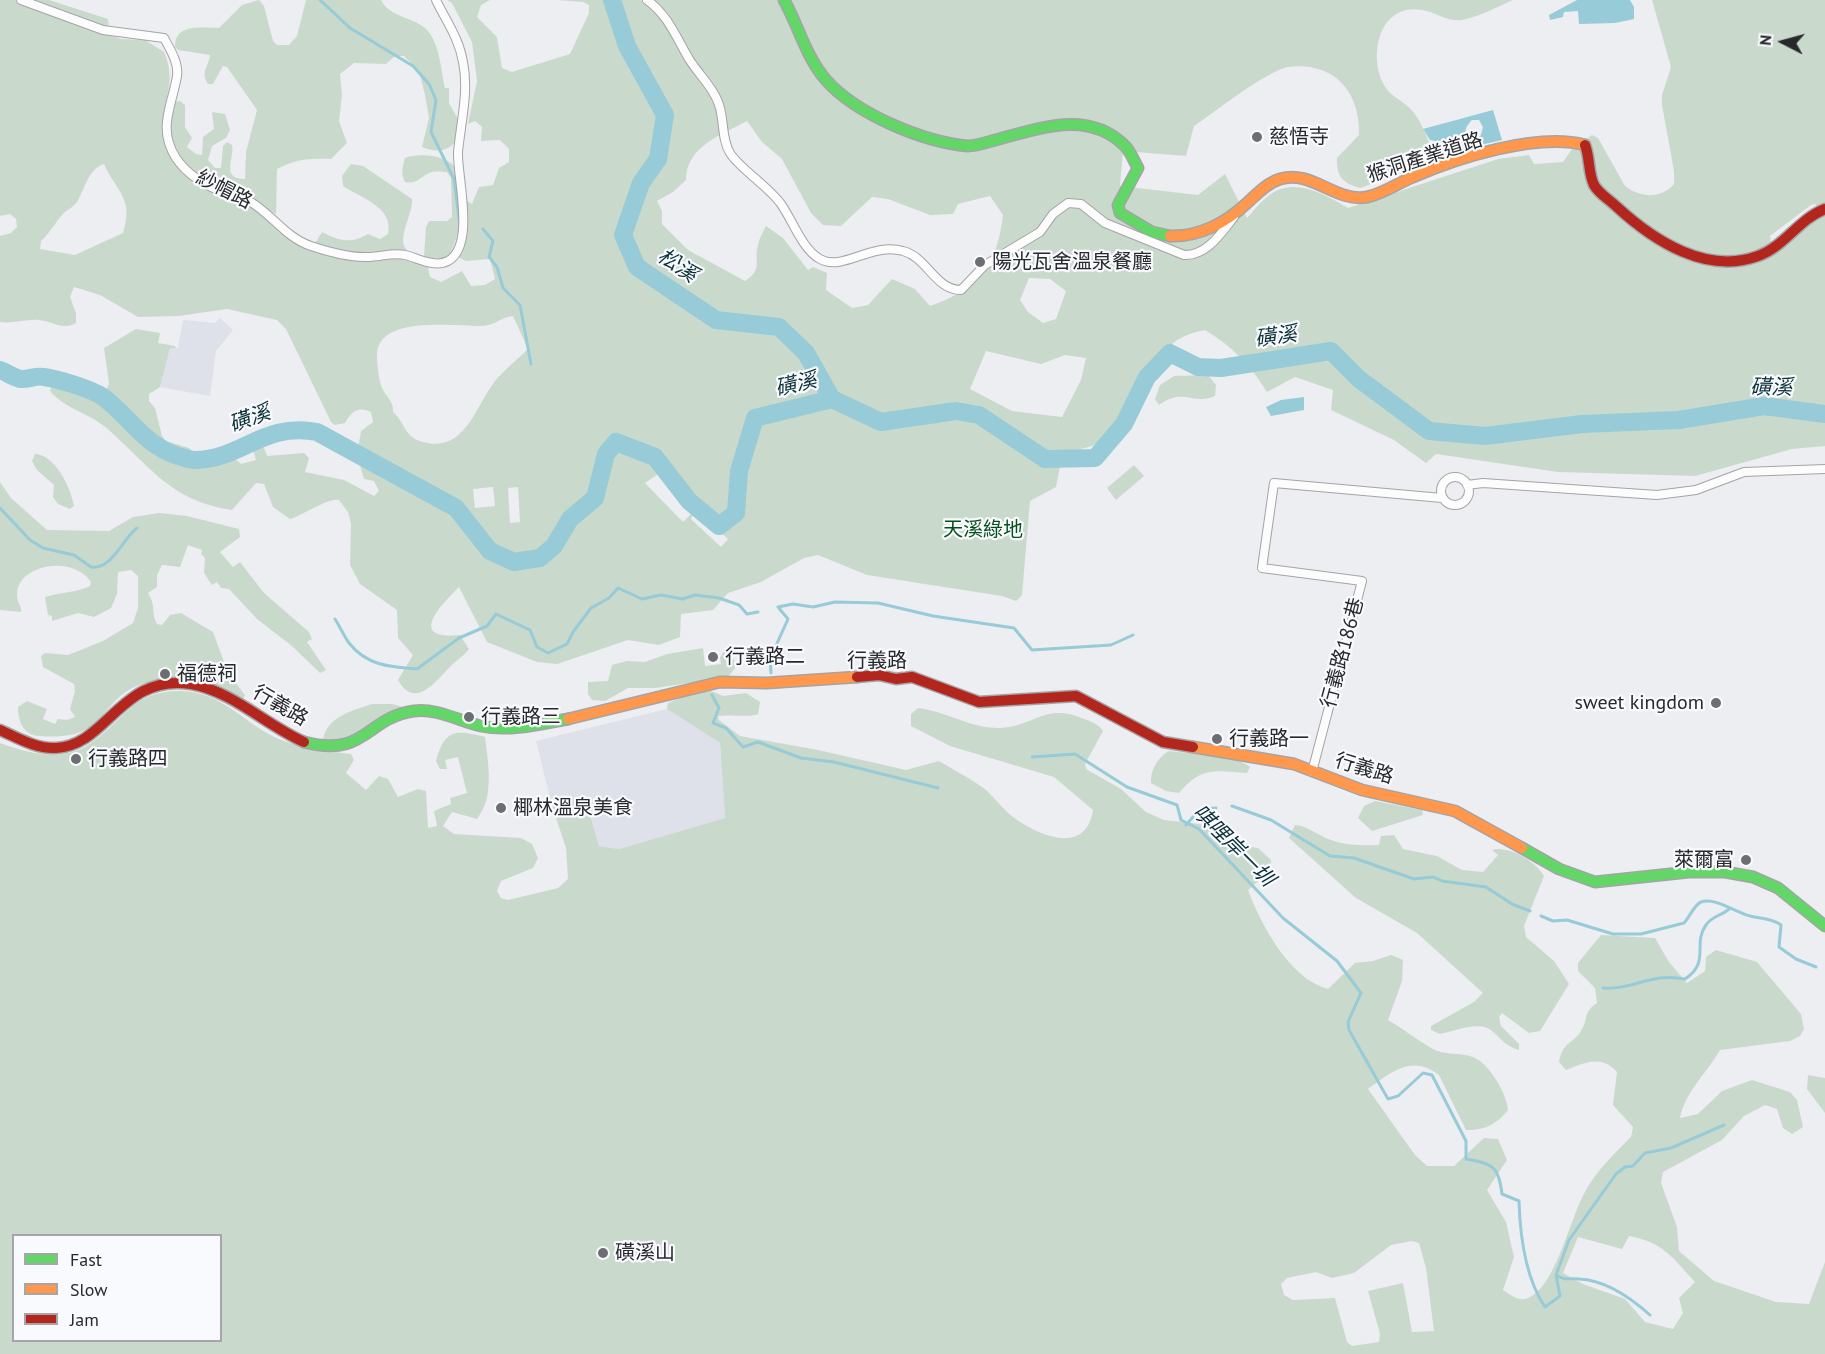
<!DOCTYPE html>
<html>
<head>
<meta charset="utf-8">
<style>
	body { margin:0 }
	#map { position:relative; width:1825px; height:1354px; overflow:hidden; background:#edeef2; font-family:"PT Sans",sans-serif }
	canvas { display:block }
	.legend { position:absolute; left:12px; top:1234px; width:210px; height:108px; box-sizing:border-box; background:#f9fafe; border:2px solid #a5a6aa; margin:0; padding:8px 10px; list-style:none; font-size:18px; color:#28292c }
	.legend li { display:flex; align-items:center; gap:12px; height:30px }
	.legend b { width:30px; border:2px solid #a5a6aa }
	.north { position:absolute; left:1753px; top:12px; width:60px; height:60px; -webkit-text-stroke:4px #f9fafe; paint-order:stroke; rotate:276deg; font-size:16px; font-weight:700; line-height:24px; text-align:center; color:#28292c }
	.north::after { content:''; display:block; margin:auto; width:21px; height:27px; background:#28292c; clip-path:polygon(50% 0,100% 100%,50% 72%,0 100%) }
</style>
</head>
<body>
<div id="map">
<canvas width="1825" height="1354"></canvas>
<ul class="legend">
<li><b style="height:8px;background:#63d668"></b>Fast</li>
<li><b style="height:8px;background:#ff974d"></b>Slow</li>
<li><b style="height:8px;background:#b3261e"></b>Jam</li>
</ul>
<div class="north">N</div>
</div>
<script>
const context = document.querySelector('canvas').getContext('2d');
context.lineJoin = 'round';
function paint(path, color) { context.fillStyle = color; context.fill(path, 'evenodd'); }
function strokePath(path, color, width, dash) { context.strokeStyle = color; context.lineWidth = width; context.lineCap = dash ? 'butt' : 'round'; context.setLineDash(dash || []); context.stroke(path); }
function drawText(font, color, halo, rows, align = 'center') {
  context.font = font + ' "PT Sans","Noto Sans TC",sans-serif'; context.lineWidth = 4.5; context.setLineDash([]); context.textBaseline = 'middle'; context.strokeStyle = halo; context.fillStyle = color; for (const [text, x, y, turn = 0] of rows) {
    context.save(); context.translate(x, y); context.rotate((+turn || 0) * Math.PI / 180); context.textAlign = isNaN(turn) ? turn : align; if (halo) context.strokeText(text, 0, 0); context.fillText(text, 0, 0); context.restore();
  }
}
paint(new Path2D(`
	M 220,318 L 233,330 L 216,351 L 210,396 L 160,387 L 170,348 L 178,348 L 183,320 L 215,323 Z
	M 667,709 L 720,743 L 725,818 L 619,849 L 599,846 L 585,797 L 552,806 L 536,741 Z`), '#dee0ea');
paint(new Path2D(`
	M 0,0 L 49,0 L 108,19 L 110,35 L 121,39 L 145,40 L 164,52 C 178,84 161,100 163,133 C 164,165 196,185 223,196 C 231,199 241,200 249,205 C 271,219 285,236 308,248 L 314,245 L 322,232 C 339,241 351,244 368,234 L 380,239 L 388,234 C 394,207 361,198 343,186 L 342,176 L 351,164 L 363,166 L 412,199 C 413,221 385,252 424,256 L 426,227 L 429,221 L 447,221 L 452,217 L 451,178 L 447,172 C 443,172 437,171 432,172 C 421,175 418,185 405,182 C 401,174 402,167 405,158 C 419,152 453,155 458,173 C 464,196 462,241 446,258 L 426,259 L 430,277 L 441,282 L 462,271 L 471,286 L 485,285 L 495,279 L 490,259 L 466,261 L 458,257 L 467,225 L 467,201 L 472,204 L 479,187 L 493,185 L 499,168 L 509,162 L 509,149 L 500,140 L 481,141 L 482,127 L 475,121 L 468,124 L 477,81 L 472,42 L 452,3 L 447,0 L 490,0 L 481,5 L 477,17 L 497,37 L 502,68 L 512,72 L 570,54 L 589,13 L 589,5 L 583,2 L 558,0 L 1513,0 C 1497,7 1479,17 1462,20 C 1446,22 1436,12 1422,10 C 1381,3 1369,51 1382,81 C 1390,99 1404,99 1414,113 C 1424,126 1429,144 1436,158 L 1361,188 C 1343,184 1336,176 1337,158 L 1359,135 C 1360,102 1345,73 1310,67 C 1300,66 1289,65 1279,70 C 1252,82 1219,109 1194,126 L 1186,156 L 1123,151 L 1120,186 L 1198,195 L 1225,174 L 1247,218 C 1254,210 1262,200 1271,194 C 1295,177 1326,195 1348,208 L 1498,159 L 1529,155 L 1534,164 L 1563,162 L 1572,149 L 1592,135 L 1598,138 L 1625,186 C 1641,198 1661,199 1674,184 L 1674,171 L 1662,105 L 1662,95 L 1671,67 L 1652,0 L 1825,0 L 1825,446 L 1792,449 L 1695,476 L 1558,472 L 1436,454 L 1426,463 L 1394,440 L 1331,410 L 1333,390 L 1295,377 L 1267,392 C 1251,366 1232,346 1205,330 C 1140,341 1147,407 1107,438 C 1095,448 1078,449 1063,452 L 1056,487 L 1030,501 L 1022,595 L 1016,601 L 1002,596 L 867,575 L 818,555 L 804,558 L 761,582 L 728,593 L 713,610 L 681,614 L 680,637 L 659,645 L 628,640 L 557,664 L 537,662 L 487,642 L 459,587 C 440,606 407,640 460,635 L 469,649 C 464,656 455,661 449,668 C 435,682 415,710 398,680 L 413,655 L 398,638 L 397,610 L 360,584 L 350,565 L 351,524 L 348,512 L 339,500 C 329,497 303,515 290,519 L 273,507 L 264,484 L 256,483 L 232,510 C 169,501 149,464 104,426 C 87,413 63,407 50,391 L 53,382 L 107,389 L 109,383 L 104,348 L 136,329 L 160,333 L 158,343 L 175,346 L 176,348 L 170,348 L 160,387 L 149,394 L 149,401 L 155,408 L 162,436 L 166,441 L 189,448 L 196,455 C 218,455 223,447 241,464 L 256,460 L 251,443 L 256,437 L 260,437 L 267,456 L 304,453 L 309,458 L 305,472 L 344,480 L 374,496 L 379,491 L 374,481 L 364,479 L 357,455 L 361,431 L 373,422 L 371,412 C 358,406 352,411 345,423 L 335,425 L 331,422 L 286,329 L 277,320 L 227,309 L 179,316 L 138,317 L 100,295 L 74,287 L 70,297 L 76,313 L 76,323 C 61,331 53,321 39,320 C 25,319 14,324 0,322 L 0,236 L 11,233 L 17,227 L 16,219 L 10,214 L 0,216 ZM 747,121 L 762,142 L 782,159 L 811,213 L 823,225 L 841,226 L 872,197 L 888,199 L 930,215 L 953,214 L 958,204 L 990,196 L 1003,215 C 997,265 979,289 930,306 L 915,289 L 892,279 L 868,305 L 852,308 L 826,290 L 827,273 L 813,267 L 808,270 L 783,238 L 766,226 C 763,232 759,239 758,245 C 753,263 764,268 745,281 L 688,250 L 662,224 L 662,211 L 657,201 L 673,192 L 686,180 C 686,146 722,135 747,121 ZM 104,164 C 117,193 134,198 123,233 L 75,255 L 40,249 L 41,241 C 50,233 55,223 62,215 C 66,210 73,208 77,202 C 85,189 88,169 104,164 ZM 1816,204 C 1812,230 1795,238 1771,243 L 1770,236 L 1811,205 ZM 1029,278 L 1050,279 L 1066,291 L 1056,319 L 1043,323 L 1028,312 L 1020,300 ZM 513,316 L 528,349 C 517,360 504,370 495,381 C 475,407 464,456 420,441 C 404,436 404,421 393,412 C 394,401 386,397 382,388 C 379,381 377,364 377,356 C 376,314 458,327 483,326 C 495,325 502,317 513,316 ZM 986,351 L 1041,364 L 1065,355 L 1086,358 L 1081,380 L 1062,417 L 1012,411 L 970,389 ZM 661,472 L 695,510 L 683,522 L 645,483 ZM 493,487 L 495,506 L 475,508 L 473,489 ZM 518,487 L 520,522 L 510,523 L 508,488 ZM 695,510 L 728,539 L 721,547 L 691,519 Z
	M 259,0 L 264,6 L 273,41 L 277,45 L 289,45 L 297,36 L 306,0 L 381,0 C 390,18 415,17 427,30 C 440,44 441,71 445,88 L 449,88 L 449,103 L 458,119 L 455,142 C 446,153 434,152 422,147 L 429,118 L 425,95 L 419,71 L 404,56 L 395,56 L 386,64 L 354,63 L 340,74 L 342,95 L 339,121 L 347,143 L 331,159 C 310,158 296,159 277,169 L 276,214 C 228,187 155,176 174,102 L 180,101 L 185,105 L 185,127 L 192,138 L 187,147 L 196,154 L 202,155 L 203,137 L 214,129 L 212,112 L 225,114 L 230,130 L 226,138 L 212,146 L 208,160 L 215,168 L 221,168 L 223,146 L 227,142 L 232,145 C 235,158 220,179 245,179 L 246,152 L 257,110 L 227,67 L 223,66 L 213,84 L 208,84 C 200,72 209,66 210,55 L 178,50 L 175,47 C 175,23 201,28 219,28 L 242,5 Z
	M 1208,375 L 1216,385 L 1215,396 C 1190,406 1184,387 1159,405 L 1155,399 L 1160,385 L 1174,376 Z
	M 35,454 C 56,455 71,489 74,506 L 70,509 L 58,504 L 53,497 L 54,485 L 37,470 L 32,461 Z
	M 1134,465 L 1144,476 L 1116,500 L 1107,488 Z
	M 0,482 L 11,498 L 47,530 L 109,531 L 133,517 L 159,513 L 187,516 L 239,529 L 240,537 L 220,552 L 233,567 L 240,562 L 264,593 L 309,632 L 312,639 L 307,642 L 326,670 L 320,673 L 292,646 L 257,619 L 229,589 L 221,588 L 217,582 L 212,585 L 204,573 L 205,558 L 201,554 L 202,550 L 188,545 L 180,567 L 162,565 L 157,575 L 157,587 L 148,593 C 157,608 150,610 157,624 L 162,625 L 170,615 L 181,613 L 213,632 L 228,673 L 245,695 L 243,699 C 212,684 180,672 145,683 C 95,698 113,742 39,736 C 23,735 18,721 18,707 L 27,701 L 47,709 L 43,719 L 55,724 L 58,719 L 67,720 L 75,717 L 70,709 L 75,691 L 74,684 L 43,667 L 41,656 L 45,653 L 68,655 L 103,641 L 133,623 L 138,608 L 138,576 L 131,570 L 118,572 L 117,594 L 111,608 L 94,617 L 78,613 L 52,621 L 52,616 L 48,615 L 45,597 C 60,592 76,593 90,586 L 91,582 C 70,550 0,569 21,608 L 21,612 L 0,610 Z
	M 726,647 L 728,661 L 734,659 L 735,668 L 728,677 L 656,688 L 628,688 L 605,701 L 592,700 L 588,694 L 588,682 L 608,681 L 612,665 L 627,661 L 645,662 L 667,654 L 703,648 L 705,666 L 721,664 L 720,658 Z
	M 709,690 L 723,696 L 746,693 L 760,702 L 758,714 C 748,718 731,714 718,716 L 719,720 L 740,736 L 818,750 L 906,770 L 939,761 C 952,769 966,776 979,785 C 992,793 1001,808 1013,817 C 1039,836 1086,856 1093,810 L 1054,777 L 950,746 L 911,726 L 911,714 L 918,708 C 945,711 972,729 1000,728 C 1034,727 1045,702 1084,719 C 1093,722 1098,724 1103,731 L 1085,764 L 1086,769 L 1121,789 L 1146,812 L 1164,820 L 1200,824 L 1233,844 L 1258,848 L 1271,860 L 1270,871 L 1248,890 C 1261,925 1290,979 1328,989 L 1355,963 L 1373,961 L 1391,955 L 1403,960 L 1402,981 L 1388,1020 C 1402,1028 1416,1039 1431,1048 C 1444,1056 1459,1052 1473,1057 C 1489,1063 1507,1094 1508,1110 C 1497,1124 1484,1131 1466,1130 L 1439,1075 C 1412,1054 1391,1072 1368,1089 L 1415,1155 L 1427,1166 L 1454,1166 L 1484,1138 L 1498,1139 L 1507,1160 L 1487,1190 L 1506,1222 L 1514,1257 L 1503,1290 C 1511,1295 1518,1302 1528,1298 C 1556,1287 1570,1217 1586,1190 C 1597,1170 1615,1153 1631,1137 L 1633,1127 L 1613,1105 L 1617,1072 C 1601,1054 1584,1063 1566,1070 L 1559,1062 C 1563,1041 1572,1045 1581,1031 C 1589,1019 1582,1013 1597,1003 L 1595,988 L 1578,971 L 1578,963 L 1601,935 L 1655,938 L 1669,962 L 1687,983 L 1705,971 L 1706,957 L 1716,950 L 1757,962 L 1801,1014 L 1804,1029 L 1800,1036 L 1790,1041 L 1720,1050 C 1707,1073 1685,1092 1680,1118 L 1698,1114 L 1722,1091 L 1752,1080 L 1790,1092 L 1797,1100 L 1803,1127 L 1792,1134 L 1783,1128 L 1777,1109 L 1765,1105 L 1744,1116 L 1722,1140 L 1663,1172 L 1661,1183 L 1677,1227 L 1679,1251 L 1714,1281 L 1776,1302 L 1809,1304 L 1825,1262 L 1825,1354 L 0,1354 L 0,743 C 27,753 61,762 88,745 C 123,723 131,691 179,691 C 225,691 245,727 284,741 C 305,749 329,751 351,754 L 354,760 L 346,773 L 366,790 L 379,776 L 388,779 L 398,797 L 418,789 L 426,791 L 428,828 L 437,826 L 434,811 L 451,804 L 450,798 L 467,793 L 458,757 L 445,760 L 447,769 L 440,769 L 436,761 C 445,728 456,730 485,737 C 488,764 495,796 477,819 L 452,812 L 443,826 L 454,834 L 521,838 L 532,844 L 538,858 L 533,868 L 501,881 L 497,891 L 501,898 L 508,900 L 558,888 L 568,879 L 566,848 L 552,806 L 585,797 L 599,846 L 619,849 L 725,818 L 720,743 L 667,709 L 668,703 L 697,691 ZM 14,1236 L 220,1236 L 220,1340 L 14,1340 ZM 1629,1236 C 1663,1242 1673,1258 1695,1282 L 1679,1298 L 1683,1313 L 1673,1329 L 1645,1322 L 1625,1299 L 1583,1284 L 1563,1273 L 1578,1237 L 1622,1249 ZM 1412,1241 L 1419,1243 L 1426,1268 L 1434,1331 L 1412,1332 L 1403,1283 L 1368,1291 L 1380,1334 L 1379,1342 L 1352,1346 L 1347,1342 L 1335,1298 L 1293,1300 L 1284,1295 L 1281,1284 L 1287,1278 L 1316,1272 L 1332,1278 L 1354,1273 L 1391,1245 Z
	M 372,704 L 392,704 L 407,708 L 356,740 L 326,743 L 323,740 C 327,716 352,711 372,704 Z
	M 1169,751 C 1190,754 1234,754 1250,767 L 1247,773 C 1214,771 1202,766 1179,793 L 1166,791 L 1151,783 C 1150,770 1158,757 1169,751 Z
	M 1375,801 L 1422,810 L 1423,815 L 1372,831 L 1358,818 L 1364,806 Z
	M 1295,825 C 1309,826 1318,836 1331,840 C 1344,845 1365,846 1379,845 L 1381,836 L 1394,835 L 1403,849 L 1437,856 L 1462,870 L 1483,872 L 1498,855 L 1492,850 C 1509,845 1536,862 1544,876 L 1524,926 L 1526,937 L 1554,961 L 1569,984 L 1540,1031 L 1529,1033 L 1502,1013 L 1499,1017 L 1501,1026 L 1519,1044 L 1519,1050 C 1505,1046 1503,1040 1492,1031 C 1480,1020 1454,1031 1440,1034 L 1431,1030 L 1431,1026 L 1474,1002 L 1483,993 L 1417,933 L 1356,898 L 1289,838 Z
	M 1808,1075 L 1825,1078 L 1825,1113 L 1807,1089 Z`), '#c9dacc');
paint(new Path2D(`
	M 1577,0 L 1630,0 L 1634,7 L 1634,19 L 1615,23 L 1579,24 L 1578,11 L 1564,12 L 1563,17 L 1550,20 L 1549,15 Z
	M 1493,110 L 1502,140 L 1441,154 L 1435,141 L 1430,140 L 1423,129 ZM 1472,120 L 1479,120 L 1483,127 L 1481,135 L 1473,141 L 1467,140 C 1463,132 1466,126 1472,120 Z
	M 1304,397 L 1304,410 L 1271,416 L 1266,407 L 1281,400 Z`), '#96cbd7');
strokePath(new Path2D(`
	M 320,0 L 350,28 L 413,66 L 429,84 L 436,100 L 431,132 L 454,179 L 460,226
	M 483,229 L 493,241 L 489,257 L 497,267 L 503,288 L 520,305 L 531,364
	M 0,508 L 30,540 L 43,548 L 74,555 L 91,567 C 112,570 123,538 137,528
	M 778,607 L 793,604 L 813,607 L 835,602 L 878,603 L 933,616 L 1014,628 L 1032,650 L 1111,645 L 1133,635
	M 335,619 C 340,627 344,636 349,643 C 367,666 391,667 417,669 L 459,638 L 487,626 L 496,614 L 530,630 L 537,647 L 548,653 L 567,644 L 573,632 L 591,608 L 609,598 L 618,588 L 642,599 L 661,595 L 683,599 L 695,595 L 719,598 L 739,605 L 747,614 L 758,612
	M 771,673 L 770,659 L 788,619 L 778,607
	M 712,695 L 719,708 L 713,723 L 726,728 L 743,747 L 758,742 L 801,758 L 834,762 L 938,788
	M 1032,757 L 1075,754 L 1127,787 L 1177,805 L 1181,820 L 1199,829 L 1283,918 L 1337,961 L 1361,993 L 1348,1022 L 1349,1030 L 1388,1099 L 1398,1096 L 1423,1073 L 1432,1075 L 1466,1141 L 1466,1159 C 1493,1163 1499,1167 1502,1194 L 1519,1201 C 1520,1235 1526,1279 1545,1307 L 1560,1296 L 1556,1275 C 1566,1281 1568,1278 1579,1279 C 1606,1280 1631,1298 1650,1315
	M 1232,806 L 1271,820 L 1330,856 L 1354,858 L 1414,879 L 1433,877 L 1442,881 L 1486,887 L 1512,904 L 1530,911
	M 1186,825 L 1200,809 L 1216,808
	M 1541,916 L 1553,921 L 1567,920 L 1613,934 L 1641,934 L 1684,923 C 1689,918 1694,905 1701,902 C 1716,897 1736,913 1750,916 C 1761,919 1772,918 1781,925 L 1779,947 L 1796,959 L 1816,967
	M 1603,988 C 1634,990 1651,972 1685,979 C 1711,962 1692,944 1706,925 C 1712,916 1721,916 1729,909
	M 1556,1275 L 1569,1240 L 1616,1174 L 1625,1167 L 1633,1166 L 1645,1153 L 1671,1148 L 1724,1125`), '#96cbd7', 3);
strokePath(new Path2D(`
	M 612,0 L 627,46 L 665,115 L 658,159 L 641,183 L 623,235 L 637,267 L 716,320 L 779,327 L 806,353 L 832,399
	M 0,370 C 6,372 14,378 21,379 C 28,380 36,375 44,377 C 58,379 92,389 103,397 C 130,417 144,445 178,456 C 183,457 189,460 195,460 C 243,459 263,422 317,432 L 456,508 L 490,551 L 514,562 L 540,558 L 554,546 L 570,519 L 595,498 L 606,454 L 616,442 L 655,457 L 689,501 L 719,526 L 736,513 L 739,471 L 755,418 L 832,399 L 881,422 L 956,411 L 979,415 L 1045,459 L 1095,458 L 1124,424 L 1147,377 L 1170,353 L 1198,367 L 1221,368 L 1331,351 L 1359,379 L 1429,431 L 1485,436 L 1582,424 L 1679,420 L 1764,406 L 1825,414`), '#96cbd7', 18);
const street = new Path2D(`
	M 21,0 L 103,30 L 164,38 C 170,49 179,63 177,76 C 172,106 157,128 176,158 C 188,176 208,187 228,194 C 235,196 243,197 249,201 C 271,213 286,238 311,246 C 326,251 348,257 364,257 C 377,258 392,252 405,255 C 418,258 435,268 448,261 C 476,245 457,177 458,152 C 461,121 469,92 463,62 C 459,38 446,21 436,0
	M 647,0 C 668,15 676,37 689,59 C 699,75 715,89 720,108 C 724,123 722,140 730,153 C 739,168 768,186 781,204 C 793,221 802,249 820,259 C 843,272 871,242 903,251 C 927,257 935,290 961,290 L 985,265 L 1040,232 L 1053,214 L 1068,203 L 1081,204 L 1105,223 L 1184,255 C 1207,256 1221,233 1234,217
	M1441 491a14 14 0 1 1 28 0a14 14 0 1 1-28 0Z
	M 1467,485 L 1483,483 L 1657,495 L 1696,490 L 1744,472 L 1825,469
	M 1312,772 L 1362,581 L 1262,568 L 1274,483 L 1442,498`);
const fast = new Path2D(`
	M 784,0 C 799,27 806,57 826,80 C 856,114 923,142 968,146 C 978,146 990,141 999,139 C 1041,128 1088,110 1124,145 C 1130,150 1134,161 1138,168 L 1118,205 L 1120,213 L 1152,232 L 1170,236
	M 304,742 C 367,758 365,718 414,711 C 437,708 459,721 481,726 C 509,732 541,724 568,719
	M 1522,848 L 1559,869 L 1595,882 L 1689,872 L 1725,872 L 1753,877 L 1778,888 L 1825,926`);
const slow = new Path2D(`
	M 1170,236 C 1199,237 1226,223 1247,203 C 1257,194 1267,183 1280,179 C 1311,169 1336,203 1367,197 C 1383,194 1398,183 1413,177 C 1457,158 1538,132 1585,145
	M 568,719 L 720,682 L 767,683 L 857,677
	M 1193,747 L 1294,764 L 1362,790 L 1455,811 L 1522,848`);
const jam = new Path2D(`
	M 1585,145 C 1590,157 1588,173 1594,185 C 1599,194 1610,200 1617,207 C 1654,241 1707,275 1758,256 C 1784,247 1799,219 1825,209
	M 857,677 L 879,675 L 896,679 L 912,677 L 979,702 L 1076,696 L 1163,742 L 1193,747
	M 0,730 C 18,738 36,749 56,748 C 107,746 121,673 191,684 C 232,691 266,725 304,742`);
strokePath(street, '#a4a4a7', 10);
strokePath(fast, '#a4a4a7', 13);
strokePath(slow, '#a4a4a7', 13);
strokePath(jam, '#a4a4a7', 13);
strokePath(street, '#fcfcfd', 8);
strokePath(fast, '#63d668', 10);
strokePath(slow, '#ff974d', 10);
strokePath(jam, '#b3261e', 10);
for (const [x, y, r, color] of [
	[1257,137,6,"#6d6e71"],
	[980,262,6,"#6d6e71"],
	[713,657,6,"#6d6e71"],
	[165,674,6,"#6d6e71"],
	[1716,703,6,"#6d6e71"],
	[469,717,6,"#6d6e71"],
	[1217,739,6,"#6d6e71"],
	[76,759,6,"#6d6e71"],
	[501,808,6,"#6d6e71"],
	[1746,860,6,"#6d6e71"],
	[603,1253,6,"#6d6e71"]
]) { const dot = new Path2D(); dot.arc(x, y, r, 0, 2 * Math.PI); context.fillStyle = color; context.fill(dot); strokePath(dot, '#f9fafe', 2); }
drawText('20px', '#28292c', '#f9fafe', [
	["慈悟寺",1269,137],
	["陽光瓦舍溫泉餐廳",992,262],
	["行義路二",725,657],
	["福德祠",177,674],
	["sweet kingdom",1704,703,"right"],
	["行義路三",481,717],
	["行義路一",1229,739],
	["行義路四",88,759],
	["椰林溫泉美食",513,808],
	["萊爾富",1734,860,"right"],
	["磺溪山",615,1253]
], 'left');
drawText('20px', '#28292c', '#f9fafe', [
	["猴洞產業道路",1425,158,-18],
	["紗帽路",224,190,27],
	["行義路186巷",1343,653,-75],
	["行義路",877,661],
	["行義路",280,706,30],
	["行義路",1364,769,17]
]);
drawText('20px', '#05501a', '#f9fafe', [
	["天溪綠地",983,530]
]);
drawText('italic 21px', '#0a3037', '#f9fafe', [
	["松溪",677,266,34],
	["磺溪",1276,337,-8],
	["磺溪",796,385,-13],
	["磺溪",1771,388,1],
	["磺溪",250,419,-20],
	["唭哩岸一圳",1233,846,45]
]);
</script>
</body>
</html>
